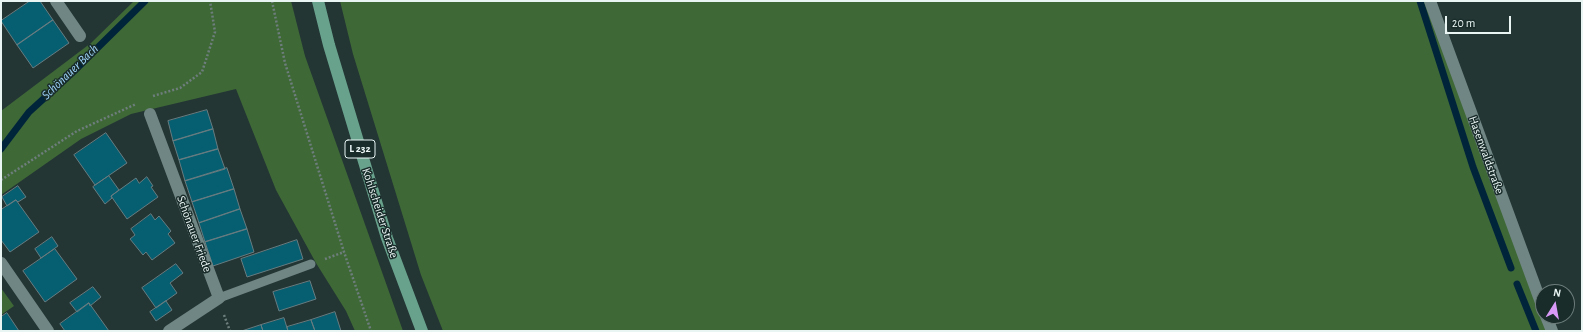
<!DOCTYPE html>
<html>
<head>
<meta charset="utf-8">
<style>
	body { margin:0 }
	#map { position:relative; width:1583px; height:332px; overflow:hidden; background:#233634; font-family:"Alegreya Sans",sans-serif }
	canvas { display:block }
	.frame { position:absolute; inset:0; border:2px solid #e9f5f3; pointer-events:none }
	.north { position:absolute; left:1535px; top:284px; width:40px; height:40px; box-sizing:border-box; background:#192c2a; border:1px solid #6c7c7a; border-radius:50%; rotate:11deg; font-size:11px; font-weight:700; line-height:16px; text-align:center; color:#e9f5f3 }
	.north::after { content:''; display:block; margin:auto; width:14px; height:18px; background:#d99af7; clip-path:polygon(50% 0,100% 100%,50% 72%,0 100%) }
	.scale { position:absolute; left:1445px; top:16px; width:66px; height:18px; box-sizing:border-box; border:2px solid #e9f5f3; border-top:0; padding-left:5px; font-size:12px; line-height:14px; white-space:nowrap; color:#e9f5f3; -webkit-text-stroke:3px #192c2a; paint-order:stroke }
</style>
</head>
<body>
<div id="map">
<canvas width="1583" height="332"></canvas>
<div class="frame"></div>
<div class="north">N</div>
<div class="scale">20 m</div>
</div>
<script>
const context = document.querySelector('canvas').getContext('2d');
context.lineJoin = 'round';
function paint(path, color) { context.fillStyle = color; context.fill(path, 'evenodd'); }
function strokePath(path, color, width, dash) { context.strokeStyle = color; context.lineWidth = width; context.lineCap = dash ? 'butt' : 'round'; context.setLineDash(dash || []); context.stroke(path); }
function drawText(font, color, halo, rows, align = 'center') {
  context.font = font + ' "Alegreya Sans",sans-serif'; context.lineWidth = 3; context.setLineDash([]); context.textBaseline = 'middle'; context.strokeStyle = halo; context.fillStyle = color; for (const [text, x, y, turn = 0] of rows) {
    context.save(); context.translate(x, y); context.rotate((+turn || 0) * Math.PI / 180); context.textAlign = isNaN(turn) ? turn : align; if (halo) context.strokeText(text, 0, 0); context.fillText(text, 0, 0); context.restore();
  }
}
paint(new Path2D(`
	M 134,1 L 291,1 L 305,56 L 403,331 L 355,331 L 346,311 L 316,263 L 276,190 L 236,89 L 131,114 L 81,139 L 1,195 L 1,111 L 91,43 Z
	M 340,1 L 1436,1 L 1553,331 L 443,331 L 421,275 L 353,54 Z
	M 1,288 L 14,306 L 1,315 Z`), '#3f6837');
strokePath(new Path2D(`
	M 1420,1 L 1473,167 L 1511,268
	M 1,149 L 29,112 L 73,72 L 145,1
	M 1517,284 L 1536,331`), '#00253b', 7);
const building = new Path2D(`
	M 30,1 L 40,1 L 53,20 L 17,45 L 1,21 Z
	M 53,20 L 69,43 L 33,68 L 17,45 Z
	M 207,110 L 213,129 L 173,141 L 168,121 Z
	M 213,129 L 218,149 L 179,160 L 173,141 Z
	M 106,133 L 127,163 L 95,185 L 74,155 Z
	M 218,149 L 225,169 L 185,181 L 179,160 Z
	M 227,168 L 234,189 L 192,202 L 185,181 Z
	M 109,176 L 119,190 L 111,196 L 112,198 L 105,204 L 93,187 Z
	M 147,177 L 153,186 L 151,187 L 158,197 L 127,219 L 111,196 L 136,178 L 139,183 Z
	M 18,186 L 26,197 L 18,202 L 16,200 L 7,206 L 2,197 Z
	M 234,189 L 240,209 L 199,223 L 192,202 Z
	M 16,200 L 39,232 L 10,252 L 1,240 L 1,210 Z
	M 240,209 L 247,229 L 205,242 L 199,223 Z
	M 151,214 L 155,220 L 159,216 L 171,231 L 168,234 L 175,243 L 152,260 L 146,252 L 143,255 L 130,239 L 135,235 L 131,229 Z
	M 247,229 L 254,252 L 213,266 L 205,242 Z
	M 52,237 L 58,246 L 41,258 L 35,249 Z
	M 297,240 L 303,259 L 247,277 L 241,259 Z
	M 55,249 L 77,279 L 45,302 L 23,271 Z
	M 176,264 L 183,273 L 170,283 L 177,293 L 156,308 L 142,288 Z
	M 310,281 L 316,299 L 279,311 L 273,292 Z
	M 93,287 L 101,297 L 90,306 L 89,303 L 77,312 L 70,303 Z
	M 166,301 L 172,310 L 156,321 L 150,312 Z
	M 89,303 L 109,331 L 65,331 L 60,324 Z
	M 335,312 L 341,331 L 315,331 L 311,320 Z
	M 7,313 L 19,331 L 1,331 L 1,317 Z
	M 284,318 L 288,331 L 263,331 L 261,325 Z
	M 311,320 L 315,331 L 288,331 L 287,327 Z
	M 261,325 L 263,331 L 242,331 Z`);
paint(building, '#065f70');
strokePath(building, '#677c81', 1);
strokePath(new Path2D(`
	M 272,1 L 285,63 L 344,252 L 371,331
	M 153,96 L 180,88 L 202,72 L 215,32 L 210,1
	M 1,180 L 77,131 L 136,104
	M 325,259 L 344,252
	M 224,315 L 230,331`), '#6d7e7c', 2.5, [2, 2]);
strokePath(new Path2D(`
	M 219,298 L 311,264`), '#708684', 9);
strokePath(new Path2D(`
	M 56,1 L 80,36
	M 1430,1 L 1543,308
	M 150,114 L 219,298 L 169,331
	M 1,263 L 48,331
	M 1546,316 L 1552,331`), '#708684', 12);
strokePath(new Path2D(`
	M 318,1 L 329,45 L 387,238 L 422,331`), '#68a28d', 12);
for (const [x, y, w] of [
	[360,149,30]
]) { const box = new Path2D(); box.roundRect(x - w / 2, y - 9, w, 18, 3); context.fillStyle = '#192c2a'; context.fill(box); strokePath(box, '#e9f5f3', 1); }
drawText('bold 11px', '#e9f5f3', null, [
	["L 232",360,149]
]);
drawText('12px', '#e9f5f3', '#192c2a', [
	["Hasenwaldstraße",1486,155,70],
	["Kohlscheider Straße",380,213,72],
	["Schönauer Friede",194,234,70]
]);
drawText('italic 13px', '#9ed3f8', '#192c2a', [
	["Schönauer Bach",70,72,-44]
]);
</script>
</body>
</html>
